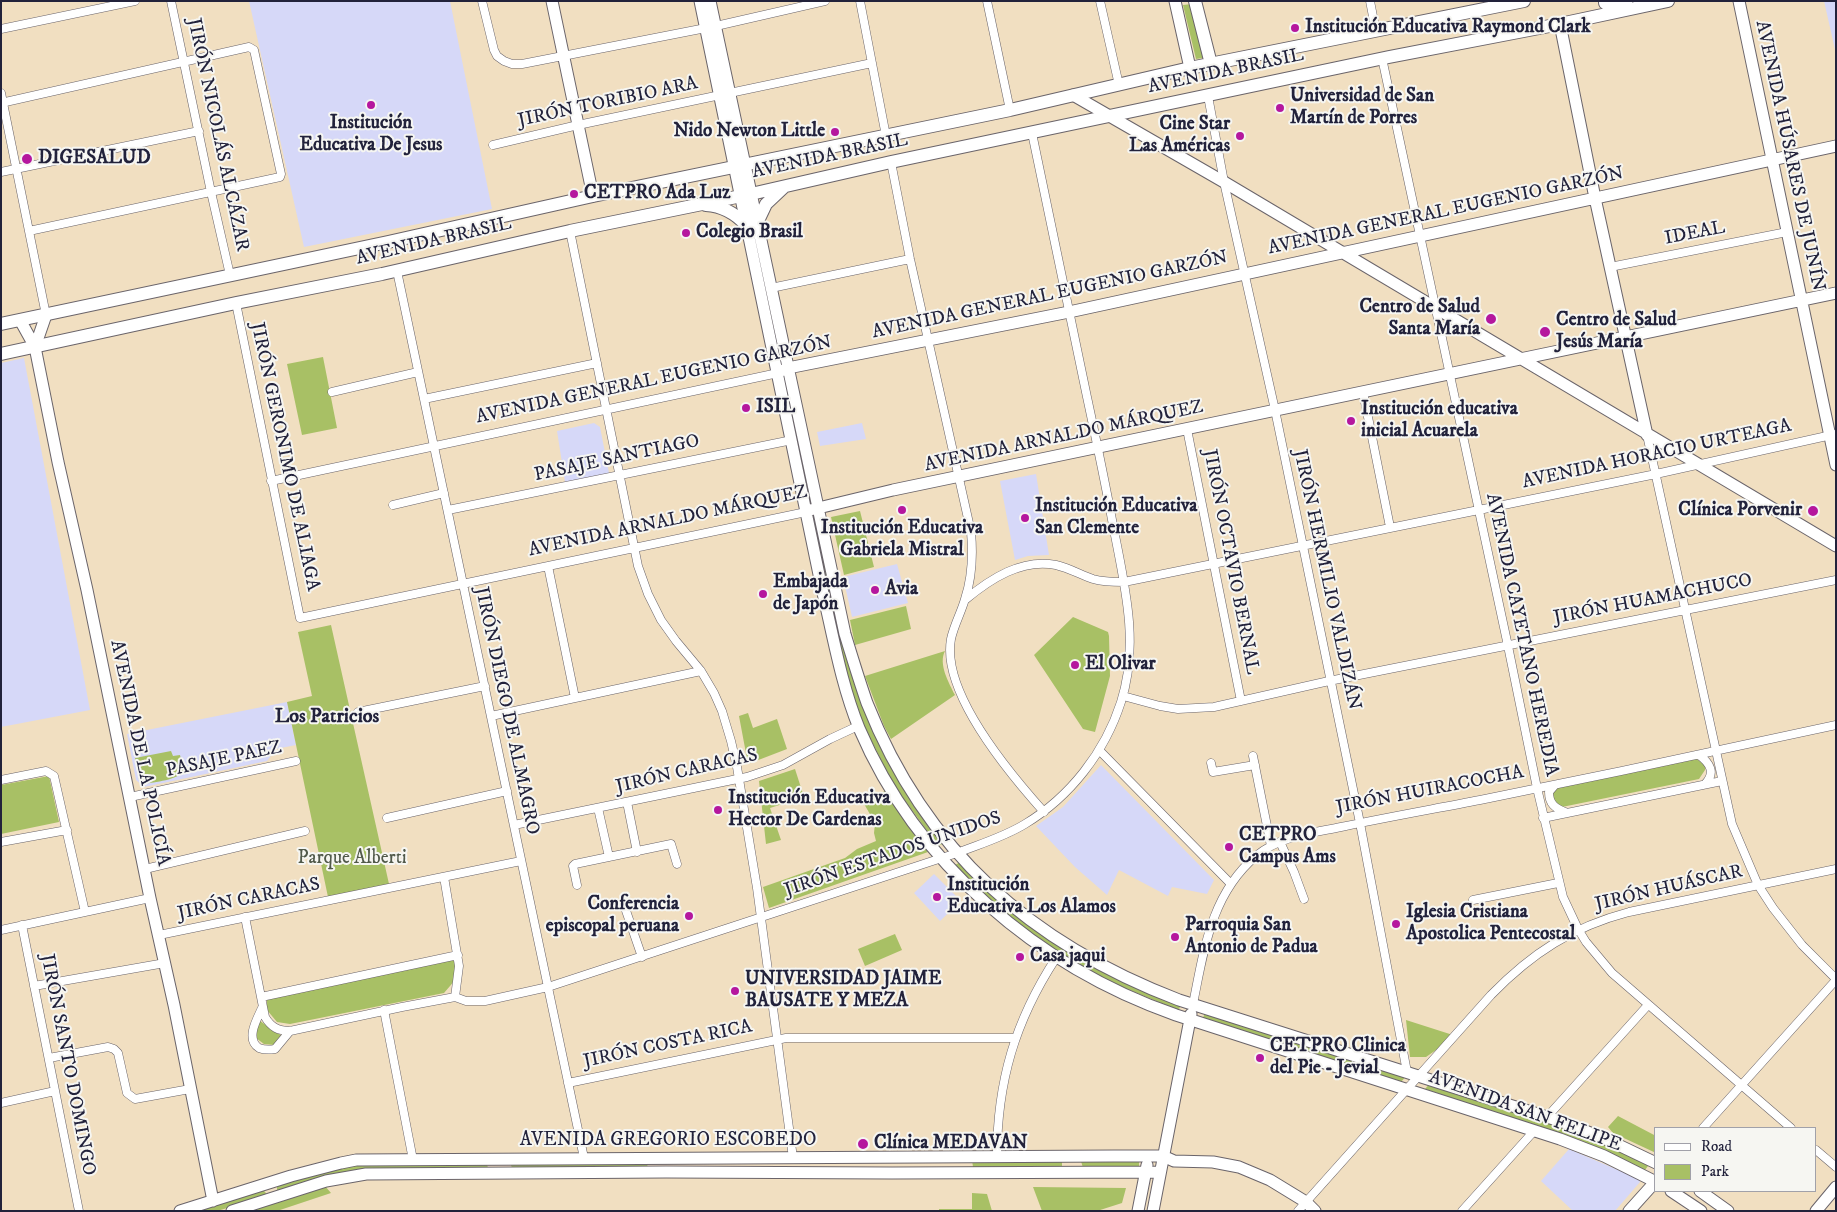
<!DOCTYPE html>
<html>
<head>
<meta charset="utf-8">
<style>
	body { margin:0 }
	#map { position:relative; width:1837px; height:1212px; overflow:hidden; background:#f1dfc1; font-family:"IM FELL DW Pica",serif }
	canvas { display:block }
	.frame { position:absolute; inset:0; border:2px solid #22223b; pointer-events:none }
	.legend { position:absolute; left:1654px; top:1127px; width:162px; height:65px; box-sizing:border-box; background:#f6f6f2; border:1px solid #a1a1a9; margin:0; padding:6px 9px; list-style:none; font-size:15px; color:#22223b }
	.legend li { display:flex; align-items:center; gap:10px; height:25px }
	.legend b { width:25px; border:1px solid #a1a1a9 }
</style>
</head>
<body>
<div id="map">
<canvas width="1837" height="1212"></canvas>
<div class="frame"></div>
<ul class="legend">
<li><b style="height:6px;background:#fff"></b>Road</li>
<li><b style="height:14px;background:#a8c065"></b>Park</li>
</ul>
</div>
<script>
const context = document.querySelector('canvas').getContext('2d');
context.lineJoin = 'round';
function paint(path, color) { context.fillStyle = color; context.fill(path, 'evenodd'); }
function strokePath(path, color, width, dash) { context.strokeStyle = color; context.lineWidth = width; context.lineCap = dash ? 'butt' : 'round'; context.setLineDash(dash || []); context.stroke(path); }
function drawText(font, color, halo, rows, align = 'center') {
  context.font = font + ' "IM FELL DW Pica",serif'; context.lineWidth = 4; context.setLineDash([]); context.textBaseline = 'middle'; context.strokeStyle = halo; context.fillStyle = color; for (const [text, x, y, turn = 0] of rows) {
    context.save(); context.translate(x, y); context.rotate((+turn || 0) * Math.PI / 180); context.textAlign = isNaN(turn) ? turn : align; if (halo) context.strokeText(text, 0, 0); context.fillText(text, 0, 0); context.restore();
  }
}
paint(new Path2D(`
	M 249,1 L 450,1 L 492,209 L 304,247 Z
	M 1824,1 L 1836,1 L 1836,54 Z
	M 24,358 L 90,710 L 1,727 L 1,363 Z
	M 594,423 L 600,427 L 609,473 L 565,482 L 557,431 Z
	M 862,423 L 866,439 L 820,446 L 817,432 Z
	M 1036,474 L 1049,555 L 1028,556 L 1015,560 L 1000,481 Z
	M 897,564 L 908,603 L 852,617 L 843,577 Z
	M 287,702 L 296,745 L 276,749 L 267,761 L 144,787 L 136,780 L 127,734 Z
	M 1101,765 L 1214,880 L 1207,894 L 1172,887 L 1168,896 L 1119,870 L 1107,895 L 1075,867 L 1036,826 L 1063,807 Z
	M 934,874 L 961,901 L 940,921 L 914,893 Z
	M 1569,1149 L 1639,1179 L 1640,1182 L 1615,1211 L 1573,1211 L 1541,1181 Z`), '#d6d8f8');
paint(new Path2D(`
	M 1192,4 L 1203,58 L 1196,59 L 1183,5 Z
	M 323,357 L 337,428 L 302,435 L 287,364 Z
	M 860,511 L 874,567 L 844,575 L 831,517 Z
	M 818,522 L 869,714 L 947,842 L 938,846 L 893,784 L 863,724 L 851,694 L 841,656 L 814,523 Z
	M 906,606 L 911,629 L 855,645 L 850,620 Z
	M 1073,617 L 1108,632 L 1109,636 L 1110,676 L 1095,732 L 1083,729 L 1034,655 Z
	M 331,625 L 389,884 L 328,897 L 287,702 L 312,696 L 298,632 Z
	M 945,651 C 938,664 949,683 955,695 L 891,739 L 884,726 L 865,676 Z
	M 748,713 L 753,728 L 777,719 L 787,749 L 748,764 L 739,716 Z
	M 171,751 L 173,756 L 180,755 C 181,759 184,766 183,771 C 179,780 154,782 144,784 L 139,780 L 135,758 Z
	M 1695,758 L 1705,765 L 1705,770 L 1699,779 L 1562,807 L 1554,801 L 1551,795 L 1558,786 Z
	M 795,769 L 804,797 L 770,808 L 781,840 L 766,844 L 759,781 Z
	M 49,776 L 59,822 L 1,834 L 1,785 Z
	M 885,791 L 928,852 L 769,908 L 763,887 L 845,858 L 857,849 L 876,841 L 874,833 L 875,823 L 863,802 Z
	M 964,860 L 1052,936 L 1182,999 L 1179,1010 C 1134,992 1086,974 1046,945 C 1013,921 984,894 955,865 Z
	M 895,934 L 902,950 L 865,966 L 858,949 Z
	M 455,957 L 456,979 L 444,993 L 290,1024 L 277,1022 L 267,1010 L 267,997 Z
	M 1206,1009 L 1409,1073 L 1401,1082 L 1203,1018 Z
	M 1406,1020 L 1456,1036 L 1426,1057 L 1410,1057 Z
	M 260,1021 L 282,1036 L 274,1045 L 264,1044 L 256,1038 L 256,1033 Z
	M 1432,1081 L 1567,1123 L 1651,1162 L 1645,1170 L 1582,1141 L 1425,1089 Z
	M 1618,1116 L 1656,1136 L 1656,1153 L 1613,1133 L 1608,1127 Z
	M 648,1160 L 647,1169 L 512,1168 L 510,1162 Z
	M 972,1160 L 1062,1162 L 1062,1167 L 973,1167 Z
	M 1081,1161 L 1139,1161 L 1139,1168 L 1083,1168 Z
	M 350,1164 L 487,1164 L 488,1168 L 364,1170 L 280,1192 L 277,1191 L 277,1186 Z
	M 325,1186 L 331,1193 L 277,1211 L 250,1211 Z
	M 1033,1187 L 1126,1188 L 1122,1203 L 1097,1211 L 1042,1211 Z
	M 263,1190 L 266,1193 L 265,1197 L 217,1211 L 193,1211 Z
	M 972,1193 L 987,1194 L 992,1211 L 939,1211 L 939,1209 L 972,1209 Z`), '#a8c065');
const street = new Path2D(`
	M 171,1 L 211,192 L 230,275
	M 482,1 L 494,50 L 497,56 L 504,61 L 512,64 L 522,64 L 716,26 L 825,1
	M 860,1 L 886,136
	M 987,1 L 1010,110
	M 1100,1 L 1119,85
	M 1370,1 L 1376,32
	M 1,29 L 135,1
	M 1382,58 L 1508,646 L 1537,788 L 1563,897 L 1578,929 L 1586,942 L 1612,973 L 1791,1128
	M 1,93 L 46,315
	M 1208,96 L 1224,182 L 1275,410 L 1360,823 L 1407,1072
	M 1,103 L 249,47 L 254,50 L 281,174 L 280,177 L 29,231
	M 493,145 L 578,125 L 872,63
	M 891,162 L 910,259 L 971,532 C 973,554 972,578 965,599 C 961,613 954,625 951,639 C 941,693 1010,774 1044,812
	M 1,172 L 199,131
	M 570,231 L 638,566 L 648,594 L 661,620 L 676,641 L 701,671 L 714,693 L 722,711 L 731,741 L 737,767 L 757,888 L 793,1158
	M 1610,267 L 1787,232
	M 397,271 L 584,1158
	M 771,288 L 910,259
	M 236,303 L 300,618 L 806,512
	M 332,392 L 418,372
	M 1363,392 L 1390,527
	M 424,399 L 597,363
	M 1187,429 L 1241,701
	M 1647,435 L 1732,824 L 1758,885 L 1773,908 L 1802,945 L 1836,979
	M 271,481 L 778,373
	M 393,505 L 444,493
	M 448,510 L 792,440
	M 548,566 L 575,698
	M 965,600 C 990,579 1022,558 1056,565 C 1069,568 1081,575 1093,579 C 1103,582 1113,582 1124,582 L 1656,474 L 1836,434
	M 1123,696 L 1160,706 L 1178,709 L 1214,707 L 1329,681 L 1836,580
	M 358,712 L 485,686
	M 491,716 L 701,671
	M 1099,750 L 1230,883
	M 1699,755 C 1710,763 1716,773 1705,784
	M 1253,756 L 1271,846
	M 1211,763 L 1213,772 L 1255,765
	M 1,780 L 46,771 L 54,776 L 85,912
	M 1555,785 L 1549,792 C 1549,804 1555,808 1565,812
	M 130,797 L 296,761
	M 627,802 L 637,852
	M 598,808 L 609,857
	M 387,818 L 507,791
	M 1543,818 L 1722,781
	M 514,825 L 747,777 L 783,765 L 830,739 L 858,726
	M 1,842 L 67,830
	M 1280,842 L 1294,872 L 1304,899
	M 145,869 L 305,831
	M 444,877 L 459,966 L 455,997
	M 577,885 L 573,866 L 575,864 L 671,844 L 677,864
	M 1473,900 L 1558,883
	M 623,902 L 642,957
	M 245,917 L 265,1017 C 271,1027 278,1031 290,1031 L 402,1007 L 455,997 L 466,1001 L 485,1001 L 548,987 L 957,853 C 980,844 1004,837 1025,824 C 1070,797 1105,752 1121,702 C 1140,643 1124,583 1113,525 C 1105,482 1096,439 1087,397 C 1068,309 1050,221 1032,133
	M 22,925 L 79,1211
	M 1,930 L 150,898
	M 159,935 L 521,861
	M 34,986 L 165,963
	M 261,997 L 458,955
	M 1193,1004 C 1204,950 1211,894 1256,856 C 1280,836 1312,833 1341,827 C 1388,817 1434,809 1480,800 C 1599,776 1717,751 1836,725
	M 262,1008 C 257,1019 245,1039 259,1048 C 264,1050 269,1050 275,1049 L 290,1031
	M 384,1010 L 413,1160
	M 49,1058 L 108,1047 L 114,1049 L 118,1053 L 127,1093 L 135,1099 L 190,1089
	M 568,1083 L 786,1038 L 1015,1038
	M 1,1103 L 55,1091
	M 1547,1117 L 1648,1005
	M 1703,1128 L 1836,980
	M 1816,1150 L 1836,1167
	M 997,1157 C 997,1082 1015,1021 1056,958
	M 1298,1211 L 1491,995 C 1532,953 1572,927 1629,912 L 1836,869
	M 1462,1211 L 1534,1131`);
const secondary = new Path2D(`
	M 552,1 L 593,196
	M 700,1 L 822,589 C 833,635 841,684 859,728 C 917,864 1038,967 1176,1015 L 1560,1139 L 1604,1156 L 1656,1182
	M 710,1 L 845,634 C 852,657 859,680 867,703 C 926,852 1032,944 1179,1000 L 1566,1123 L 1610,1141 L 1656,1163
	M 1175,1 L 1190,68
	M 1739,1 L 1836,465
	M 1560,24 L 1595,198 L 1647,435
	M 1073,95 L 1224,182 L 1836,546
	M 46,315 L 35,347 L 58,462 L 87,590 L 150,898 L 174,1005 L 213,1201
	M 20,320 L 35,347
	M 781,371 L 788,368 L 1069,312 L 1836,146
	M 810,510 L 893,490 L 1836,293
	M 1671,1191 L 1701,1211
	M 1700,1191 L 1728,1211
	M 180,1211 L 291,1176 L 341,1163 L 356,1160 L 1114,1156 L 1163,1156 L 1174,1161 L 1213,1162 L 1239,1167 L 1270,1180 L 1306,1202 L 1315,1211
	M 232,1211 L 326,1181 L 366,1174 L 666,1172 L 892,1173 L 1160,1172
	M 1138,1211 L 1147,1165
	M 1153,1211 L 1191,1014
	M 1629,1211 L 1656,1181
	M 1816,1211 L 1836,1187`);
const primary = new Path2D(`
	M 1195,1 L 1211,64
	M 1605,3 L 1627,6
	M 706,205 C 722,206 735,213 746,225
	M 757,223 L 766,204 L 783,188
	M 1,324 L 388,242 L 593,196 L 1010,110 L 1190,68 L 1524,1
	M 1,354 L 236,303 L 382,274 L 570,231 L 751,194 L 891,162 L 1389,57 L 1560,24 L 1668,1`);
strokePath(street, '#6a646a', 9);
strokePath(secondary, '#6a646a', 13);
strokePath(primary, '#6a646a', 14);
strokePath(street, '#fff', 8);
strokePath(secondary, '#fff', 11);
strokePath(primary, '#fff', 12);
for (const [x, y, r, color] of [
	[1295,28,5,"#b5179e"],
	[371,105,5,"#b5179e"],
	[1280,108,5,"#b5179e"],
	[835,132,5,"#b5179e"],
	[1240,136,5,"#b5179e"],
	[27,159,6,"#b5179e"],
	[574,194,5,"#b5179e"],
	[686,233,5,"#b5179e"],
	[1491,319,6,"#b5179e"],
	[1545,332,6,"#b5179e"],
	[746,408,5,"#b5179e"],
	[1351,421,5,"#b5179e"],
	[902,510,5,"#b5179e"],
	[1813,511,6,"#b5179e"],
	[1025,518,5,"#b5179e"],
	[875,590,5,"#b5179e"],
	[763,594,5,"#b5179e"],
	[1075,665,5,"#b5179e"],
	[718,810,5,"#b5179e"],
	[1229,847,5,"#b5179e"],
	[937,897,5,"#b5179e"],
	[689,916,5,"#b5179e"],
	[1396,924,5,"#b5179e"],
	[1175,937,5,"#b5179e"],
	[1020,957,5,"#b5179e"],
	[735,991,5,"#b5179e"],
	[1260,1058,5,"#b5179e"],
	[863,1144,6,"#b5179e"]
]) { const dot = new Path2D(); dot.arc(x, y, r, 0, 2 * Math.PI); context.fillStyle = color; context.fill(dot); strokePath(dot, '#f6f6f2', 2); }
drawText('bold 19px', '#22223b', '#f6f6f2', [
	["Institución Educativa Raymond Clark",1305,28],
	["Universidad de San",1290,97],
	["Martín de Porres",1290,119],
	["Institución",371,124,"center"],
	["Educativa De Jesus",371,146,"center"],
	["Cine Star",1230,125,"right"],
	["Las Américas",1230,147,"right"],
	["Nido Newton Little",825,132,"right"],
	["DIGESALUD",38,159],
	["CETPRO Ada Luz",584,194],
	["Colegio Brasil",696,233],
	["Centro de Salud",1480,308,"right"],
	["Santa María",1480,330,"right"],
	["Centro de Salud",1556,321],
	["Jesús María",1556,343],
	["ISIL",756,408],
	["Institución educativa",1361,410],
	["inicial Acuarela",1361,432],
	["Institución Educativa",1035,507],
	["San Clemente",1035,529],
	["Clínica Porvenir",1802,511,"right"],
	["Institución Educativa",902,529,"center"],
	["Gabriela Mistral",902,551,"center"],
	["Embajada",773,583],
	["de Japón",773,605],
	["Avia",885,590],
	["El Olivar",1085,665],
	["Institución Educativa",728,799],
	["Hector De Cardenas",728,821],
	["CETPRO",1239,836],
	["Campus Ams",1239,858],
	["Institución",947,886],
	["Educativa Los Alamos",947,908],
	["Conferencia",679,905,"right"],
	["episcopal peruana",679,927,"right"],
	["Iglesia Cristiana",1406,913],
	["Apostolica Pentecostal",1406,935],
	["Parroquia San",1185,926],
	["Antonio de Padua",1185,948],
	["Casa jaqui",1030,957],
	["UNIVERSIDAD JAIME",745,980],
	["BAUSATE Y MEZA",745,1002],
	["CETPRO Clinica",1270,1047],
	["del Pie - Jevial",1270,1069],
	["Clínica MEDAVAN",874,1144]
], 'left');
drawText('19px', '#22223b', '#f6f6f2', [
	["AVENIDA BRASIL",1226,72,-12],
	["JIRÓN TORIBIO ARA",608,103,-12],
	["JIRÓN NICOLÁS ALCÁZAR",217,135,78],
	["AVENIDA HÚSARES DE JUNÍN",1789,156,78],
	["AVENIDA BRASIL",830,157,-12],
	["AVENIDA GENERAL EUGENIO GARZÓN",1446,212,-12],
	["IDEAL",1695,234,-11],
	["AVENIDA BRASIL",434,242,-13],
	["AVENIDA GENERAL EUGENIO GARZÓN",1050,296,-12],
	["AVENIDA GENERAL EUGENIO GARZÓN",654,381,-12],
	["AVENIDA ARNALDO MÁRQUEZ",1064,437,-12],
	["AVENIDA HORACIO URTEAGA",1657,455,-12],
	["JIRÓN GERONIMO DE ALIAGA",284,457,78],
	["PASAJE SANTIAGO",617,459,-12],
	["AVENIDA ARNALDO MÁRQUEZ",668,522,-12],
	["JIRÓN OCTAVIO BERNAL",1230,562,79],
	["JIRÓN HERMILIO VALDIZÁN",1326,580,78],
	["JIRÓN HUAMACHUCO",1653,600,-11],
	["AVENIDA CAYETANO HEREDIA",1521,635,78],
	["JIRÓN DIEGO DE ALMAGRO",506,711,78],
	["AVENIDA DE LA POLICÍA",139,753,78],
	["PASAJE PAEZ",224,760,-12],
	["JIRÓN CARACAS",687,772,-13],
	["JIRÓN HUIRACOCHA",1430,791,-11],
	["JIRÓN ESTADOS UNIDOS",893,855,-19],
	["JIRÓN HUÁSCAR",1669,889,-13],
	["JIRÓN CARACAS",249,900,-12],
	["JIRÓN COSTA RICA",668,1045,-12],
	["JIRÓN SANTO DOMINGO",67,1065,79],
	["AVENIDA SAN FELIPE",1525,1112,20],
	["AVENIDA GREGORIO ESCOBEDO",668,1141]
]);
drawText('19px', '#51594a', '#f6f6f2', [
	["Parque Alberti",352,859]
]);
drawText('bold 20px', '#22223b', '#f6f6f2', [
	["Los Patricios",327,718]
]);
</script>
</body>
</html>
